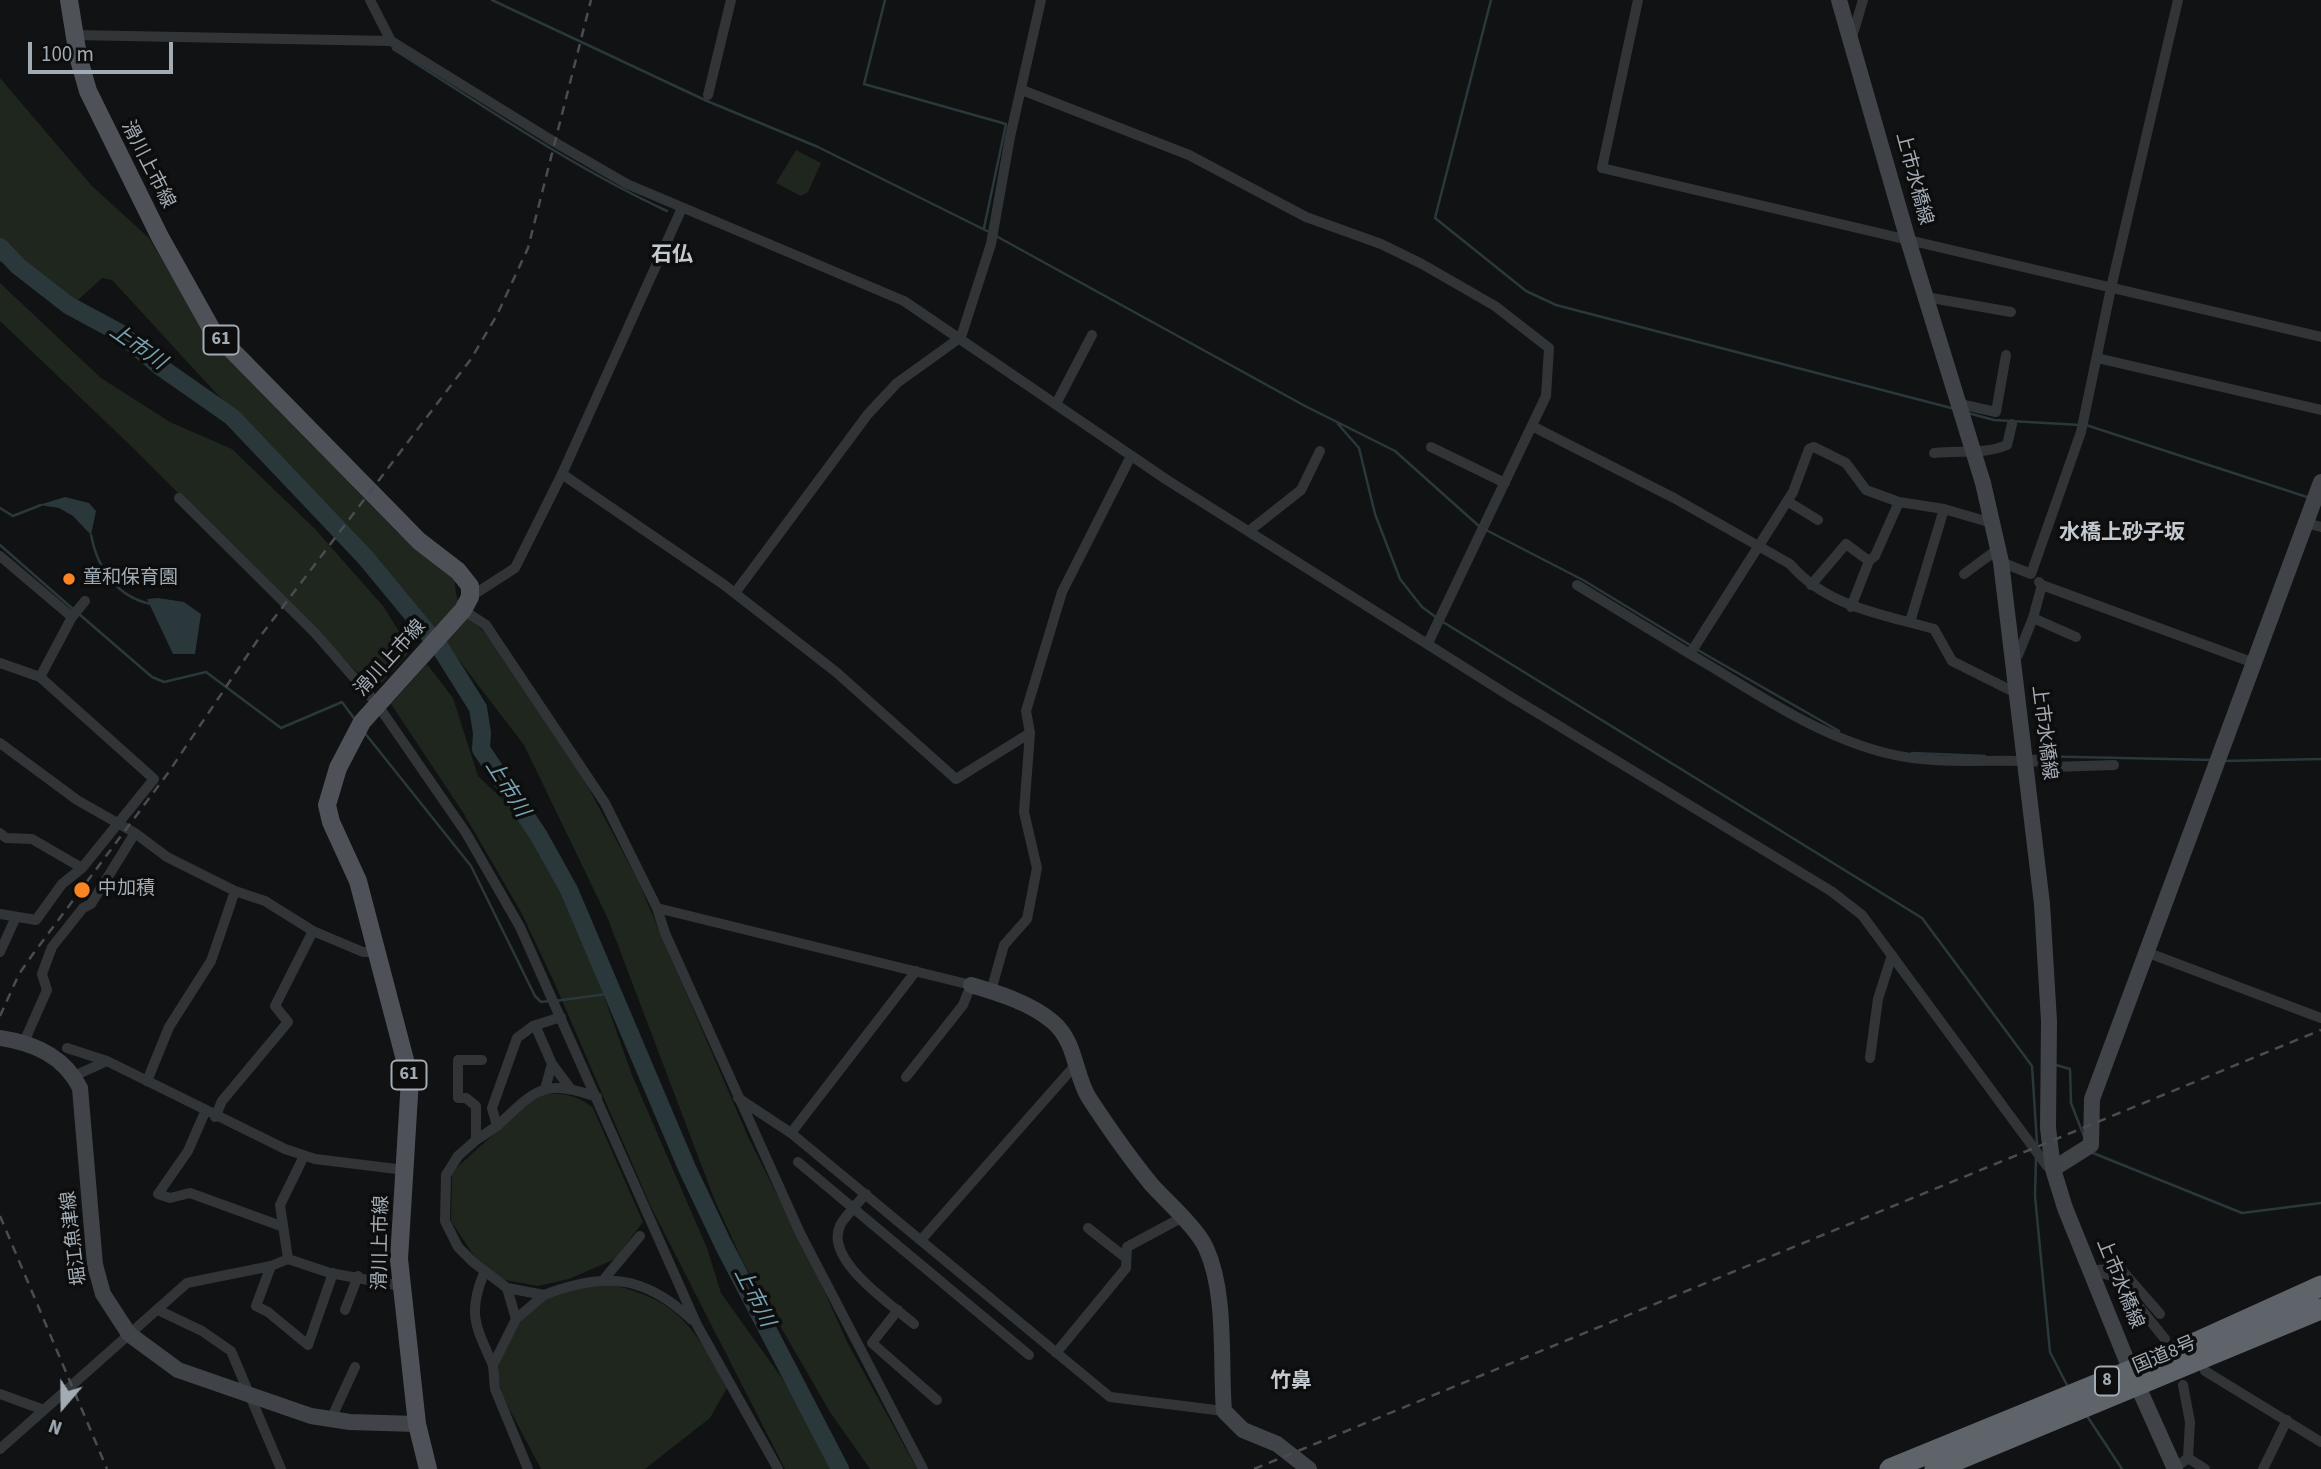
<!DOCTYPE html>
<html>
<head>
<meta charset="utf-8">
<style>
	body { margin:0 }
	#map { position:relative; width:2321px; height:1469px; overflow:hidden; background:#111213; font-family:"Source Sans 3",sans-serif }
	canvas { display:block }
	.north { position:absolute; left:28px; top:1371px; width:70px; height:70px; -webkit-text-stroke:5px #0d0d0e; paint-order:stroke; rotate:200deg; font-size:19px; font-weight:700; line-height:28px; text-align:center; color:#a2acb5 }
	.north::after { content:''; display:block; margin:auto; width:24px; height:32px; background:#a2acb5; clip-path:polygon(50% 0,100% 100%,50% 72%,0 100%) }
	.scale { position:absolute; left:28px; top:42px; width:145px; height:32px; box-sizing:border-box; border:4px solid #a2acb5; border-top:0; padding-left:9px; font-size:21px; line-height:24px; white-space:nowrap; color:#a2acb5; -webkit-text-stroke:5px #0d0d0e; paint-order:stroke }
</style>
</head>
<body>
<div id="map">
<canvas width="2321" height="1469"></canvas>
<div class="north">N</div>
<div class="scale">100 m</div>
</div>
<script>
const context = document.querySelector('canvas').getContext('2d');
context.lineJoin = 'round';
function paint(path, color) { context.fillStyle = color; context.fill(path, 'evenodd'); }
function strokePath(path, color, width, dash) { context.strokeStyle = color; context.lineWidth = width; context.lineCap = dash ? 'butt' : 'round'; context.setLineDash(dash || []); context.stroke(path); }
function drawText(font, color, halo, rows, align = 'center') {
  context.font = font + ' "Source Sans 3","Noto Sans JP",sans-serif'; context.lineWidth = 7; context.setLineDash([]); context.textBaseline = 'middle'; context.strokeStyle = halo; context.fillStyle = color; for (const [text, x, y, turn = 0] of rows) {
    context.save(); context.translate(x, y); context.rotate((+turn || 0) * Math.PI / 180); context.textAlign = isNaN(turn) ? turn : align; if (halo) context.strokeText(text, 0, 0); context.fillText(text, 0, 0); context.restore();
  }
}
paint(new Path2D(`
	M 0,78 L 92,186 L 149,238 L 197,318 L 222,353 L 397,532 L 455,580 C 455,608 466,618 488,634 L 587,785 L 638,881 L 749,1139 L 816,1272 L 847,1342 L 917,1469 L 870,1469 L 830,1412 L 743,1262 L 715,1201 L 608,919 L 524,745 L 445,642 L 112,280 L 102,278 L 66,311 L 0,253 Z
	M 796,150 L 821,163 L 808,192 L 801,196 L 776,183 Z
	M 0,283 L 101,378 L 170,422 L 232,449 L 315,529 L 383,606 L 411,650 L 375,690 L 130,445 L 0,321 Z
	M 427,664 L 453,698 L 478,776 L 550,844 L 632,1075 L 707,1248 L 721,1293 L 789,1388 L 835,1469 L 785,1469 L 650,1205 L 555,984 L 521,912 L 464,814 L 391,704 Z
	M 545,1093 C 564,1094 578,1095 593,1108 L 643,1222 L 615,1259 L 569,1279 L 538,1286 L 505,1280 L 478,1262 L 451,1221 L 452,1172 L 531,1100 Z
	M 601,1282 C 678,1299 689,1321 728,1386 L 710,1418 L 645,1469 L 541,1469 L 503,1397 L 497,1375 L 500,1357 L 521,1320 L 545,1299 Z`), '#1e261e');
paint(new Path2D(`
	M 65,497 L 89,503 L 96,511 L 91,535 L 73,516 L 59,508 L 39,505 Z
	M 158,598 L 184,602 L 201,614 L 195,654 L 173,654 L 147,599 Z`), '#2a383c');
strokePath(new Path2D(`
	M 492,0 L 707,101 L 818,147 L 991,233
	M 885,0 L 864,84 L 1006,124 L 984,228
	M 1491,0 L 1435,218 L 1526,291 L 1556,305 L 1955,409
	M 393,49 C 484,106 570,166 667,211
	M 996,236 L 1305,406 L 1395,451 L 1480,527
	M 0,260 L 18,266
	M 1968,413 L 1994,420 L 2080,425
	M 1338,424 L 1359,448 L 1375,514 L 1400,579 L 1422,607 L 1437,618
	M 2086,425 L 2307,497
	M 0,508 L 13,516 L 41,505
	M 1486,530 L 1583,580 L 1690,645
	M 91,535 C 97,567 116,597 151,604
	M 0,545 L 74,610
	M 79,614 L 152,677 L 164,682 L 206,672 L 281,728 L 342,702 L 356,721
	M 1443,622 L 1922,918 L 2032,1066 L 2037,1144
	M 1696,649 L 1839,731
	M 364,732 L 471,866 L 535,996 L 541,1002 L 549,1001
	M 1912,753 L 1985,756
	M 2031,756 L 2213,760
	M 2223,761 L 2321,759
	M 555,1001 L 614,993
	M 2056,1065 L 2070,1069 L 2071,1103 L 2085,1139
	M 2093,1153 L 2242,1213 L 2321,1203
	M 2036,1158 L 2035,1196 L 2050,1352 L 2068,1387
	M 2087,1416 L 2122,1469`), '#2a383c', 2.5);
strokePath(new Path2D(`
	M 0,247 L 18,266 L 68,305 L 120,333 L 162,368 L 232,417 L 365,557 L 441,649 L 478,708 L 482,733 L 481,749 L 539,836 L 569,890 L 687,1168 L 723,1244 L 840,1469`), '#2a383c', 18);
strokePath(new Path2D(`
	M 370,0 L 391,41 L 556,143 L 627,184 L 904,301 L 1167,480 L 1508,695 L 1831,891 L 1862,915 L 2047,1166 L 2053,1169
	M 1638,0 L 1602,168 L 2321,337
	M 74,35 L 391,41
	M 1852,37 L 1863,0
	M 1022,90 L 1189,155 L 1306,217 L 1381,244 L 1422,264 L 1495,306 L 1549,348 L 1546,396 L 1428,643
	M 708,95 L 731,0
	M 1926,297 L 2011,312
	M 2097,358 L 2321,410
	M 1056,404 L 1092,335
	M 1960,404 L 1996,412 L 2006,355
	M 1532,426 L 1674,498 L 1790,564 C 1827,607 1882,614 1934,629 L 1952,661 L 2016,693
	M 1431,447 L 1505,483
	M 1934,453 C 1960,450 1983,455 2007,445 L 2012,424
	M 562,474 L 723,584 L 836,672 L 956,779 L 1030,733
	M 179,498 L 315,633 L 377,704 L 466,833 L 520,927 L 697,1325 L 778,1469
	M 1787,501 L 1818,520
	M 1899,502 L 1866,490 L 1846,463 L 1814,447 L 1809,449 L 1793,492 L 1690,654 C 1754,691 1817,737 1890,754 C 1940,766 1993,758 2044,762 L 2051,767 L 2114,765
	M 2306,523 L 2321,527
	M 1249,531 L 1301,490 L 1320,451
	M 0,556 L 72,617
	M 2001,562 L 2031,574 L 2081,432 L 2111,288 L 2178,0
	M 1964,574 L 1998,549
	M 1577,585 L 1690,654
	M 1811,585 L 1846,544 L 1869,561
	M 2042,585 L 2254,663
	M 735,593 L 868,414 L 897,383 L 961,337 L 991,244 L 1010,137 L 1041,0
	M 470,597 L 515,568 L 562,474 L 682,208
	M 1851,607 L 1869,561 L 1875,556 L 1899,502 L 1944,509
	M 463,610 L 486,625 L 605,803 L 657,908 L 665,933 L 800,1233 L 923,1469
	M 2033,618 L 2042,585 L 2039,582
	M 1910,622 L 1944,509 L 1992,523
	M 2012,660 L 2018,655 L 2033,618 L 2076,637
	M 0,663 L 40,677 L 154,779 L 82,868 L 62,884 L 36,920 L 0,914
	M 40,677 L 72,617 L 85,601
	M 0,743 L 77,800 L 135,833 L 167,857 L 235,891 L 265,901 L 313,931 L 363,952 L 376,952
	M 0,833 L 6,838 L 32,839 L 82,868
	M 657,908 L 971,985 L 963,1005 L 906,1077
	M 0,952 L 15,919
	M 2146,952 L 2321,1018
	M 991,991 L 1004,945 L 1027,919 L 1037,868 L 1024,812 L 1030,733 L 1026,711 L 1062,592 L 1131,456
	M 561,1017 L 533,1026 L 517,1038 L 492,1108 L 497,1126 C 536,1090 542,1078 597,1097
	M 535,1025 L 552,1064
	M 24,1042 L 47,990 L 42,974 L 52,947 L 83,908 L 91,904 L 135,833
	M 67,1048 L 107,1061
	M 1870,1058 L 1878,999 L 1892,955
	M 482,1060 L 458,1060 L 458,1098 L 466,1098 L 476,1106 L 476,1140 L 497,1126
	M 74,1076 L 107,1061 L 285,1149 L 315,1159 L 405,1170
	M 147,1081 L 169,1027 L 211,961 L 235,891
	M 545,1089 L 552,1064 L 570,1088
	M 738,1098 L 791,1133 L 1110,1397 L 1224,1411
	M 205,1112 L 188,1151 L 158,1194 L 170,1198 L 190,1193 L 281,1226
	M 215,1117 L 222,1101 L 288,1022 L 275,1006 L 313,931
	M 791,1133 L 916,971
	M 476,1140 L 458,1156 L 446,1175 L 445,1221 L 458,1247 L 473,1262 L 507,1288 L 516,1319 L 544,1295 L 507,1288
	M 798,1162 L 853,1208 C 849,1214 842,1220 840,1226 C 824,1260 892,1305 914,1324
	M 866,1194 L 853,1208 L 1029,1355
	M 1088,1228 L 1126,1258
	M 921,1240 L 1078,1062
	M 288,1259 L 280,1205 L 304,1156
	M 271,1266 L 256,1306 L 268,1312 L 308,1345 L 333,1273
	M 2091,1270 L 2115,1277 L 2165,1339
	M 2097,1270 L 2120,1268 L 2160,1314
	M 484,1273 C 467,1314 476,1327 493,1365
	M 605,1278 L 640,1236
	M 544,1295 C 603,1272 644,1274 692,1320
	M 158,1310 L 202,1331 L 231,1351 L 281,1469
	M 345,1310 L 358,1276
	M 898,1310 L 872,1343 L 937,1400
	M 516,1319 L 493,1365 L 495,1389 L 528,1469
	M 1056,1353 L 1126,1268 L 1127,1247 L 1181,1218
	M 2205,1371 L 2321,1442
	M 2183,1385 L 2190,1422 L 2188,1458
	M 0,1394 L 44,1410
	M 331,1419 L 355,1367
	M 0,1449 L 187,1283 L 271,1266 L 288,1259 L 330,1273 L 401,1286
	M 2175,1468 L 2188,1458 L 2205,1469
	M 2263,1469 L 2287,1420`), '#323538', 10);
strokePath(new Path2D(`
	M 1839,0 L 1908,240 L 1983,483 L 2001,562 L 2042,904 L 2049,1021 L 2048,1128 L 2053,1169 L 2065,1208 L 2131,1371 L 2175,1469
	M 971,985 C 998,993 1031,1003 1053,1022 C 1077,1043 1074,1074 1089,1098 C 1108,1127 1129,1157 1151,1184 C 1167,1202 1197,1228 1206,1248 C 1227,1294 1220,1361 1224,1411 L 1243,1430 L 1277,1444 L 1309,1469
	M 0,1038 C 34,1043 64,1056 80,1088 L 95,1265 L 103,1294 L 129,1334 L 178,1370 L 311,1416 L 350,1422 L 417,1424
	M 2053,1169 L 2091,1145 L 2092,1099 L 2321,482`), '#404448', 16);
strokePath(new Path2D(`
	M 69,0 L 78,56 L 88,91 L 160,237 L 212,330 L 419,541 L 458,571 L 470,586 L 470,597 L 463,610 L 362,722 L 338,768 L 327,805 L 331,822 L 358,881 L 410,1079 L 399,1259 L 417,1424 L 428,1469`), '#4e5258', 18);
strokePath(new Path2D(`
	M 1890,1469 L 2164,1357 L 2321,1286
	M 1935,1469 L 2321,1309`), '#5e646a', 21);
strokePath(new Path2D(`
	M 0,1016 L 19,974 L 33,954 L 168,773 L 259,638 L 471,359 L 497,315 L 528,248 L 591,0
	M 0,1216 L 107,1469
	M 1254,1469 L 2321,1030`), '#494d51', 2.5, [9, 7]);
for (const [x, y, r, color] of [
	[69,579,7,"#fb8422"],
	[82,890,9,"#fb8422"]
]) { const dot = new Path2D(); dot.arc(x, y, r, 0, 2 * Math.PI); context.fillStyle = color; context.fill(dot); strokePath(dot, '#0d0d0e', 2.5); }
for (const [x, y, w] of [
	[221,340,35],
	[409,1075,35],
	[2107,1381,24]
]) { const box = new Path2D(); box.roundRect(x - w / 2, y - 14.5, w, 29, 5); context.fillStyle = '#0d0d0e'; context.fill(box); strokePath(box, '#a2acb5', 2); }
drawText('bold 18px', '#a2acb5', null, [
	["61",221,340],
	["61",409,1075],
	["8",2107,1381]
]);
drawText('19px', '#a2acb5', '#0d0d0e', [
	["滑川上市線",147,165,63],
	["上市水橋線",1913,179,75],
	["滑川上市線",391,659,-48],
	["上市水橋線",2043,733,83],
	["堀江魚津線",75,1238,-97],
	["滑川上市線",382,1243,-89],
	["上市水橋線",2119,1284,68],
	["国道8号",2165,1356,-23]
]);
drawText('19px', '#a2acb5', '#0d0d0e', [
	["童和保育園",83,579],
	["中加積",98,890]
], 'left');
drawText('bold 21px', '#c3cad0', '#0d0d0e', [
	["石仏",672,256],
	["水橋上砂子坂",2122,534],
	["竹鼻",1291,1382]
]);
drawText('italic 21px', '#77a3b2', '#0d0d0e', [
	["上市川",137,348,35],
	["上市川",506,789,58],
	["上市川",753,1298,63]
]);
</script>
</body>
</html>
